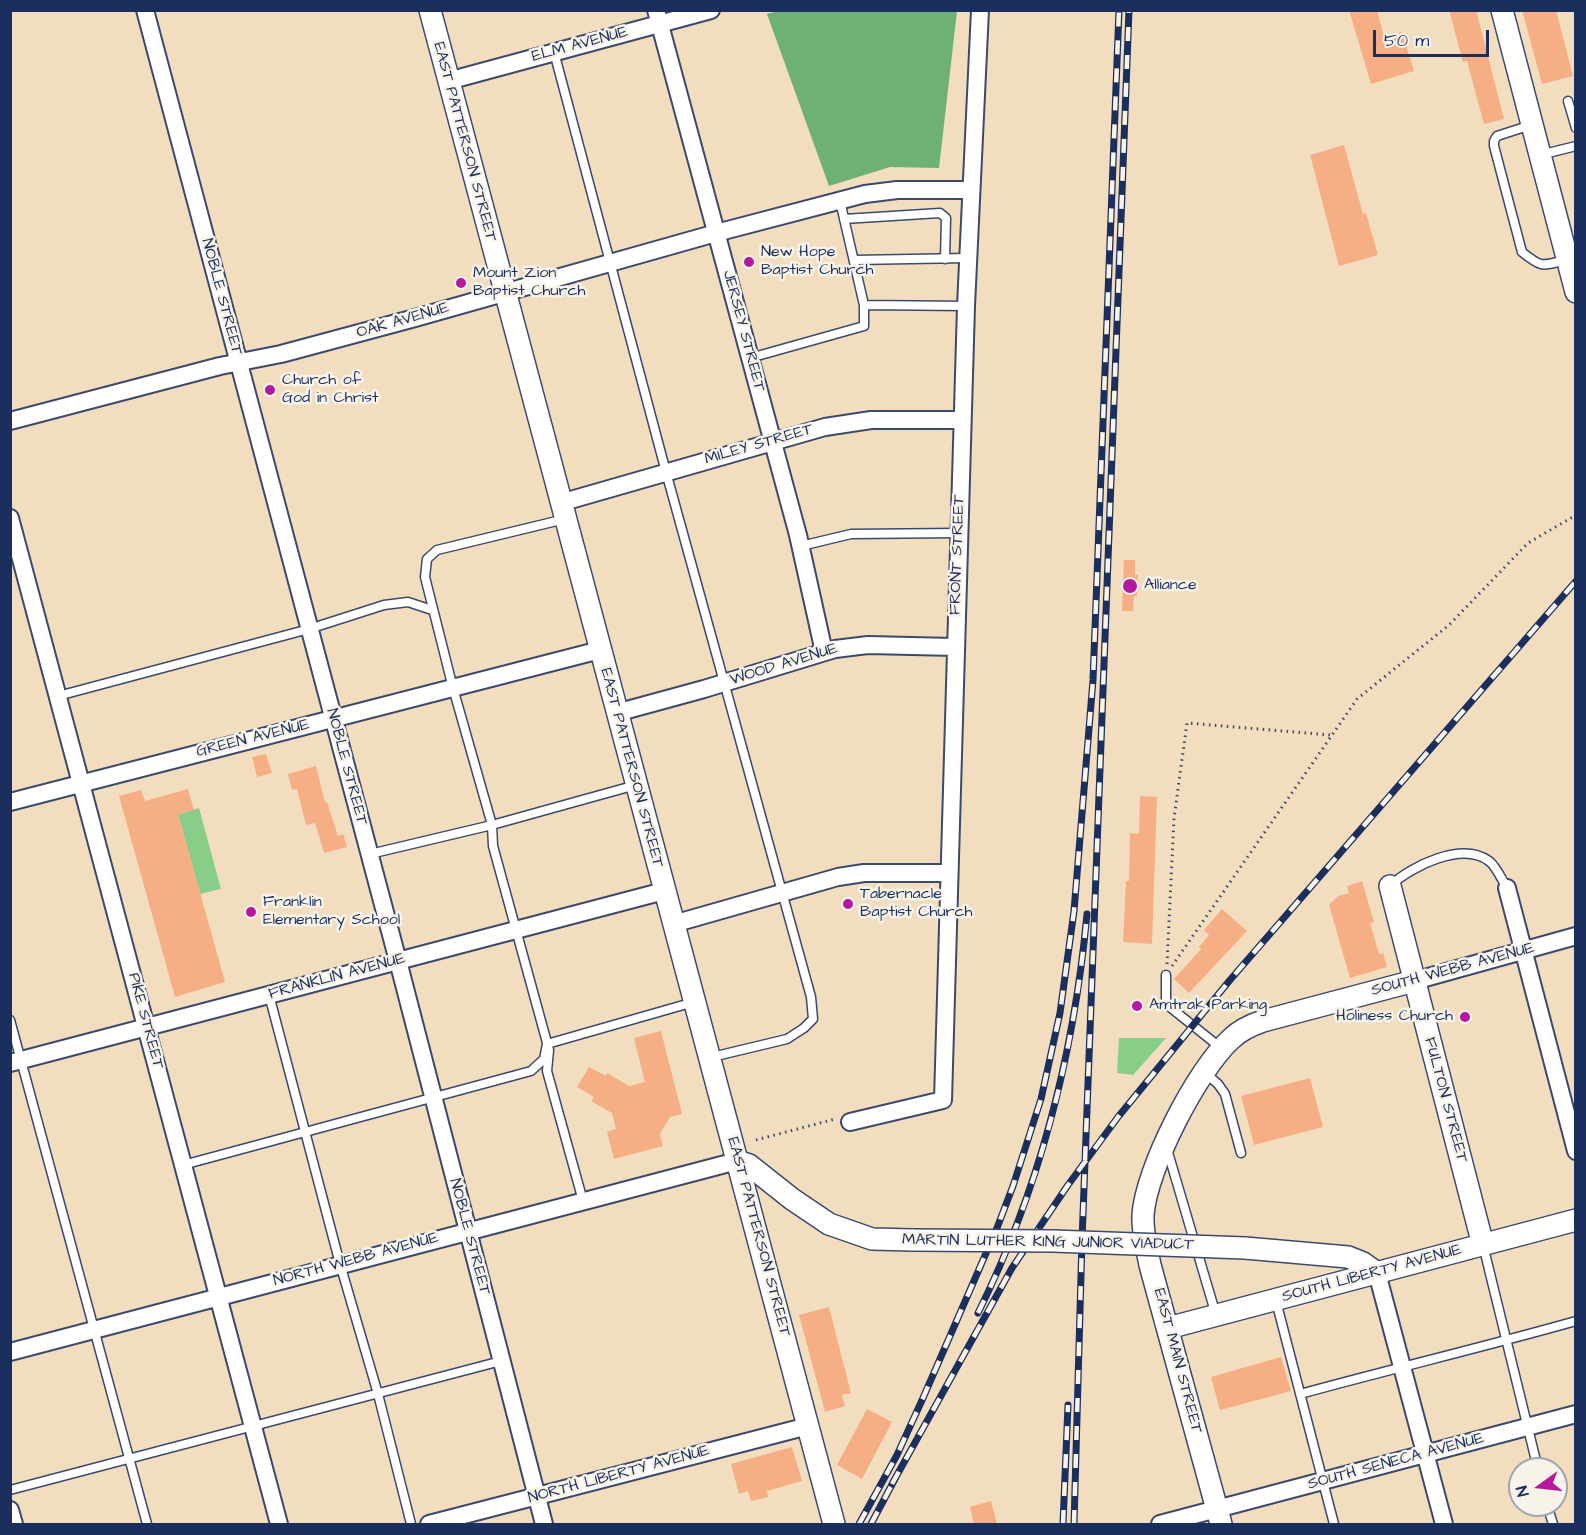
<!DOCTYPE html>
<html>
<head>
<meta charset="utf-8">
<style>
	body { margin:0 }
	#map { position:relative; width:1586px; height:1535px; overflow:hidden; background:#f2debf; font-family:"Architects Daughter",sans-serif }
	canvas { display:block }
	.frame { position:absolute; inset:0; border:12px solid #1b2f5e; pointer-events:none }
	.north { position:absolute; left:1508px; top:1457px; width:60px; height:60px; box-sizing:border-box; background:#f7f3e8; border:2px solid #9fa5b1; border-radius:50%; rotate:255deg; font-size:16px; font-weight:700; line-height:24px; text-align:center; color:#1b2f5e }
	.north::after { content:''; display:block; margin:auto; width:21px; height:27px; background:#b5179e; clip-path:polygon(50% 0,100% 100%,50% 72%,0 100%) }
	.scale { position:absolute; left:1373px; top:30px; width:116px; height:27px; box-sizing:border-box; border:3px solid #1b2f5e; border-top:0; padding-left:8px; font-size:18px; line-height:21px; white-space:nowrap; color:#1b2f5e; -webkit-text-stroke:4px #f7f3e8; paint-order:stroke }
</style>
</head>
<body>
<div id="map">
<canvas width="1586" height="1535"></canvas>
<div class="frame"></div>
<div class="north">N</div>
<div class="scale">50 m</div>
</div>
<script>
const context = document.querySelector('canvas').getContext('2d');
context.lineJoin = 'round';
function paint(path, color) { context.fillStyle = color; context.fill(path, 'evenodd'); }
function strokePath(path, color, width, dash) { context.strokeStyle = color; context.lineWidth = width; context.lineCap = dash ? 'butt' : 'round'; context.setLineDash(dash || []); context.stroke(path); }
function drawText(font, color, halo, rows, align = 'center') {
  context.font = font + ' "Architects Daughter",sans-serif'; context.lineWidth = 5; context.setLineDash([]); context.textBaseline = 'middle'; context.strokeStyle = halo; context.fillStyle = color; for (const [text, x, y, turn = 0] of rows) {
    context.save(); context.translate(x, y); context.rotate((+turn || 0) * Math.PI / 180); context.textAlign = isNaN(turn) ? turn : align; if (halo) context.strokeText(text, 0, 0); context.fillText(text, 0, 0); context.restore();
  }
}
paint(new Path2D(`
	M 199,808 L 221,889 L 200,894 L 178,814 Z
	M 1119,1038 L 1166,1038 L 1133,1075 L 1117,1073 Z`), '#88ce88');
paint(new Path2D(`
	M 778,11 L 957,11 L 939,168 L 890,167 L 829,186 L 767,14 Z`), '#6eb174');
paint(new Path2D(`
	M 1349,10 L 1377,10 L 1384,37 L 1402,32 L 1414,71 L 1371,84 Z
	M 1449,10 L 1476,10 L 1504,119 L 1484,124 L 1467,61 L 1463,62 Z
	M 1522,10 L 1556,10 L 1573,76 L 1542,84 Z
	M 1344,145 L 1363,214 L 1366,213 L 1378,255 L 1339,266 L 1310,155 Z
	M 1124,560 L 1135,560 L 1135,575 L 1138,575 L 1137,596 L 1134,596 L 1133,611 L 1122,611 Z
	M 266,754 L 272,773 L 257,777 L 252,757 Z
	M 316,766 L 325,802 L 327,802 L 338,836 L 343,834 L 347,847 L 324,853 L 315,823 L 306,825 L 297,789 L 292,790 L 288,774 Z
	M 188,789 L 194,810 L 178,814 L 225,982 L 175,997 L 119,796 L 141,790 L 145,801 Z
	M 1140,796 L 1157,797 L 1152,944 L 1123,942 L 1126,881 L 1129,881 L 1130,833 L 1139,834 Z
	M 1362,881 L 1374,922 L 1370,923 L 1379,954 L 1383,953 L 1387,967 L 1350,978 L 1329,905 L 1338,896 L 1349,893 L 1347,886 Z
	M 1222,909 L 1247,931 L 1189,993 L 1174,979 L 1201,949 L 1199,947 L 1209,935 L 1204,930 Z
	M 661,1031 L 682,1114 L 670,1117 L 660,1134 L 663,1146 L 614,1159 L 607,1132 L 616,1129 L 612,1113 L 591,1101 L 594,1097 L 577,1087 L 589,1067 L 606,1076 L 607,1073 L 629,1086 L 645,1082 L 634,1038 Z
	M 1310,1078 L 1323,1127 L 1254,1145 L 1241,1096 Z
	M 829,1307 L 851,1393 L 842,1395 L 845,1406 L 825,1412 L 799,1315 Z
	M 1281,1357 L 1291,1391 L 1220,1410 L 1211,1377 Z
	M 867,1409 L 892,1422 L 862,1479 L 837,1465 Z
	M 792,1447 L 802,1481 L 767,1491 L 768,1497 L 751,1501 L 748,1491 L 739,1494 L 731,1464 Z
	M 991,1501 L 997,1524 L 974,1524 L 970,1507 Z`), '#f6af85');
const service = new Path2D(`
	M 554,52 L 666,472 L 811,997 L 813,1019 L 804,1028 L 787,1039 L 712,1057
	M 1568,101 L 1576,128
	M 1531,125 L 1497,136 L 1494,141 L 1494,146 L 1522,252 C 1542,268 1541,266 1566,260
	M 1540,155 L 1576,146
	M 840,201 L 864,305
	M 844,219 L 940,213 L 946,218 L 945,259
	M 854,260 L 968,258
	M 750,358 L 864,326 L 864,305 L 966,306
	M 565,519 L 437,550 L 427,559 L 425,577 L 453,688 L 492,825 L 493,846 L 549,1050 L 547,1071 L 583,1201
	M 801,546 L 851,534 L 959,533
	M 58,696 L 309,629 L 384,605 L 408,602 L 432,610
	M 370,854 L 492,825 L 636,785
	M 1391,885 C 1412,866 1462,841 1489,861 C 1496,866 1502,880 1507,888
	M 1166,975 L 1166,1004 L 1221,1048
	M 269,995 L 340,1264 L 378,1394 L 411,1524
	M 10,1020 L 147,1524
	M 1204,1072 L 1218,1084 L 1225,1094 L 1241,1153
	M 1167,1149 L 1216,1315
	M 183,1165 L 531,1071 L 544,1059 L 547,1044 L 694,1002
	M 1483,1245 L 1538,1469
	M 1276,1301 L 1334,1524
	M 1300,1394 C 1391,1369 1484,1347 1576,1321
	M 10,1490 L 501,1361
	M 1547,1505 L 1553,1524`);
const minor = new Path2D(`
	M 145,10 L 398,961 L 544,1524
	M 656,10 L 798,535 L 824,652
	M 448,81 L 711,10
	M 10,421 L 220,366 L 281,354 L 415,318 L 716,233 L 865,194 L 897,190 L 970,190
	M 560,503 L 825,427 L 871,420 L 962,420
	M 10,518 L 279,1524
	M 616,713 L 704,689 L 835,649 L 868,645 L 955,647
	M 10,802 L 600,650
	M 1507,888 L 1576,1151
	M 673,924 L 838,877 L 864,873 L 948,873
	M 1414,981 L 1576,936
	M 10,1063 L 664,891
	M 850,1122 L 943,1100 L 966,306 L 980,10
	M 1377,1273 L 1444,1524
	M 10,1352 L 737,1161
	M 10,1510 L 14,1524
	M 429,1524 L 808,1426
	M 1160,1524 L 1576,1414`);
const tertiary = new Path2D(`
	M 430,10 L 834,1524
	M 1502,10 L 1576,292
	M 1390,886 L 1483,1245
	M 737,1161 L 749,1165 L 792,1199 L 829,1224 L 872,1239 L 913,1240
	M 1245,1248 L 1348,1257 L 1363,1263 L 1377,1273
	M 1168,1328 L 1576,1220
	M 1221,1524 L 1150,1265 C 1147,1249 1142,1231 1143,1215 C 1146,1169 1197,1070 1231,1039 C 1240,1030 1251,1025 1263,1021 L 1414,981`);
strokePath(service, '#3b496d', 11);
strokePath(minor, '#3b496d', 20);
strokePath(tertiary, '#3b496d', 24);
strokePath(new Path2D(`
	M 1167,964 L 1174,818 L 1187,723 L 1331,735
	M 1172,966 L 1357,699 L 1449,625 L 1528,543 L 1576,515
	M 756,1140 L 835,1119`), '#3b496d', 3, [1.5, 4.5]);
strokePath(service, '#fff', 8);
strokePath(minor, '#fff', 16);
strokePath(tertiary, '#fff', 21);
const rail = new Path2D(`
	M 978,1313 C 1041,1186 1074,1054 1087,914
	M 892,1484 L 1012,1268 L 1068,1185 L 1118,1117 L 1230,980 L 1576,581
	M 859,1524 L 897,1455 L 923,1398 L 997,1228 L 1013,1186 L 1041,1099 L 1060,1013 L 1074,911 L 1093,680 L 1119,10
	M 871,1524 L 896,1477
	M 1063,1524 L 1068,1405
	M 1074,1524 L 1082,1240 L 1129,10`);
strokePath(rail, '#1b2f5e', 7);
strokePath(rail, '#f7f3e8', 4.5, [14]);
const tertiaryBridge = new Path2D(`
	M 913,1240 L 1053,1241 L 1245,1248`);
strokePath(tertiaryBridge, '#3b496d', 24, []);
strokePath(tertiaryBridge, '#fff', 21);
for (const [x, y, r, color] of [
	[749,262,6,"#b5179e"],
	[461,283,6,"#b5179e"],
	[270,390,6,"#b5179e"],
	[1130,586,8,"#b5179e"],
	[848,904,6,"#b5179e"],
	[251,912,6,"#b5179e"],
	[1137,1006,6,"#b5179e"],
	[1465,1017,6,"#b5179e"]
]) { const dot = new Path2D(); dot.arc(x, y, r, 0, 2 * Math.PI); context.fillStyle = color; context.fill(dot); strokePath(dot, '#f7f3e8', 2); }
drawText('16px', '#1b2f5e', '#f7f3e8', [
	["ELM AVENUE",580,45,-15],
	["EAST PATTERSON STREET",464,142,75],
	["NOBLE STREET",221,297,75],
	["OAK AVENUE",403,321,-16],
	["JERSEY STREET",743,331,75],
	["MILEY STREET",759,445,-16],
	["FRONT STREET",958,555,-88],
	["WOOD AVENUE",784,665,-17],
	["GREEN AVENUE",253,739,-14],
	["NOBLE STREET",346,767,75],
	["EAST PATTERSON STREET",631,768,75],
	["SOUTH WEBB AVENUE",1453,970,-15],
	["FRANKLIN AVENUE",337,977,-15],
	["PIKE STREET",145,1021,75],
	["FULTON STREET",1445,1100,75],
	["NOBLE STREET",469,1237,75],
	["EAST PATTERSON STREET",758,1237,75],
	["MARTIN LUTHER KING JUNIOR VIADUCT",1048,1243,1],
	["NORTH WEBB AVENUE",356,1260,-15],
	["SOUTH LIBERTY AVENUE",1372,1274,-15],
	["EAST MAIN STREET",1177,1361,75],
	["SOUTH SENECA AVENUE",1396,1462,-15],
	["NORTH LIBERTY AVENUE",619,1475,-15]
]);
drawText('16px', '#1b2f5e', '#f7f3e8', [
	["New Hope",761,253],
	["Baptist Church",761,271],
	["Mount Zion",473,274],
	["Baptist Church",473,292],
	["Church of",282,381],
	["God in Christ",282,399],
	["Alliance",1144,586],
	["Tabernacle",860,895],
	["Baptist Church",860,913],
	["Franklin",263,903],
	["Elementary School",263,921],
	["Amtrak Parking",1149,1006],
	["Holiness Church",1453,1017,"right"]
], 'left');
</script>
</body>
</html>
